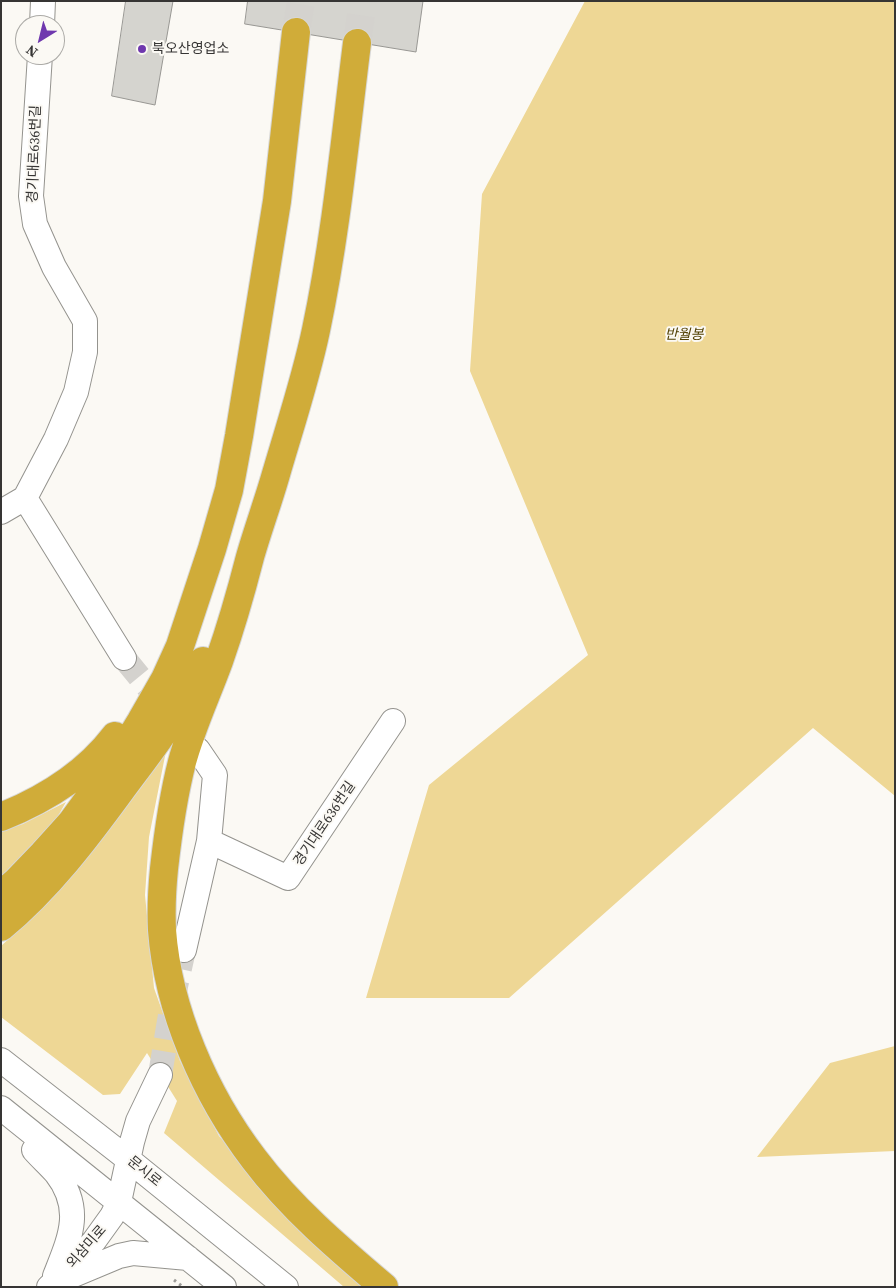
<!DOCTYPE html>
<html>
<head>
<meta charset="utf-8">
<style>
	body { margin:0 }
	#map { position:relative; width:896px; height:1288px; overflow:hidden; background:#fbf9f4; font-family:"Source Serif 4",serif }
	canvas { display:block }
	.frame { position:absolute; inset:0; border:2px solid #363534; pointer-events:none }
	.north { position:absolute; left:15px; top:15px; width:50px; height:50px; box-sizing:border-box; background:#fbf9f4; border:1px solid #acaba7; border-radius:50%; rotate:216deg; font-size:14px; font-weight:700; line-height:20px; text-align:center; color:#363534 }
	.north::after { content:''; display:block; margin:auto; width:18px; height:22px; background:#6f38ae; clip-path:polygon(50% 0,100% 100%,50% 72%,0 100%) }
</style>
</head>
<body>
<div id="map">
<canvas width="896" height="1288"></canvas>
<div class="frame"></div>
<div class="north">N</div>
</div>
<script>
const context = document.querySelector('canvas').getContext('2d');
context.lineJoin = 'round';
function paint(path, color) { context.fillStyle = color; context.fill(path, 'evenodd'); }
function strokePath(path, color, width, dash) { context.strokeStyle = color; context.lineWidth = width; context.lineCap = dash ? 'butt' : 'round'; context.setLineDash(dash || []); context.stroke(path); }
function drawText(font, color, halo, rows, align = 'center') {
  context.font = font + ' "Source Serif 4","Noto Sans KR",serif'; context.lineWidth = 4; context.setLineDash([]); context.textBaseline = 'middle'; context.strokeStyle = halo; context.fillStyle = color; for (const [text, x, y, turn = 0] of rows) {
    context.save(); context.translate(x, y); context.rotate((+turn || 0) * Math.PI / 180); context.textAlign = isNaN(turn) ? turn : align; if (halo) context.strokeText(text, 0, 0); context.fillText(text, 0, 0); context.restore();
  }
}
paint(new Path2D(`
	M 585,1 L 895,1 L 895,796 L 813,728 L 509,998 L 366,998 L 429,785 L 588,655 L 470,371 L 482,194 Z
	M 166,751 L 149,837 L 145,895 L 154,988 L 180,1061 L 219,1136 L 286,1211 L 372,1287 L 344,1287 L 164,1133 L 177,1101 L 147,1053 L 120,1094 L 103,1095 L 1,1017 L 1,946 L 47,904 L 92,852 L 143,785 Z
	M 66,802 L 54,823 L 1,879 L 1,831 L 23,824 Z
	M 895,1046 L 895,1151 L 757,1157 L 830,1063 Z`), '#eed795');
const building = new Path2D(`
	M 126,1 L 173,1 L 155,105 L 112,96 Z
	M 248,1 L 423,1 L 416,52 L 245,24 Z`);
paint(building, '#d5d4cf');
strokePath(building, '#989793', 1);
strokePath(new Path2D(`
	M 124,658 L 166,709
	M 160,1075 L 171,1009 L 184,950`), '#d4d2ce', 24, [24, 12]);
strokePath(new Path2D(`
	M 296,32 L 301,1
	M 357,43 L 363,1`), '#d4d2ce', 28, [28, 14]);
const minor = new Path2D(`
	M 42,25 L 43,1
	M 40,55 L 31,196 L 35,224 L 54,267 L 85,321 L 85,352 L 76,392 L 56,439 L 25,498 L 124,658
	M 1,512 L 25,498
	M 209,841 L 288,878 L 393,721
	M 184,950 L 209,841 L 215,775 L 198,750
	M 1,1060 L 129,1160 L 286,1287
	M 1,1108 L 224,1287
	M 34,1150 C 41,1158 49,1165 56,1173 C 84,1209 70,1238 55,1276
	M 64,1279 L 119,1256 L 133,1253 L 188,1258
	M 49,1287 L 74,1264 L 94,1241 L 112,1216 L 119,1202 L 132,1142 L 138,1121 L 160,1075`);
const highway = new Path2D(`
	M 357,43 C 345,139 336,235 316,330 C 306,378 290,426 276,474 C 268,502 258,529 250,557 C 241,592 231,627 219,661 C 207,694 191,728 182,762 C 173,797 168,833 164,869 C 162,889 161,910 162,930 C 168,1010 205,1095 254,1159 C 290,1207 338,1248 384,1287
	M 1,817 C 46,799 86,774 115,736
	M 1,895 L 17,881 L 43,854 L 71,823 L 93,793 L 119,757 L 141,721 L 165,679 L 180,646 L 212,549 L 229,490 L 239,436 L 277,201 L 296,32
	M 1,927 C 48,888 86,838 121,790 C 135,771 149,753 162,734 C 177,711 190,686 203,661`);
strokePath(minor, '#94938e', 26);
strokePath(highway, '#d7d7d6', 30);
strokePath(new Path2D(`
	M 174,1280 L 183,1287`), '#9d9c99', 3, [2.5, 4]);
strokePath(minor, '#fff', 24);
strokePath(highway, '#d0ac39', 28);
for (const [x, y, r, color] of [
	[142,49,5,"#6f38ae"]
]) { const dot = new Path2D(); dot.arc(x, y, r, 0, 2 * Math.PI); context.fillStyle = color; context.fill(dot); strokePath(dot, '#fbf9f4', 2); }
drawText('14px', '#363534', '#fbf9f4', [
	["북오산영업소",152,49]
], 'left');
drawText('14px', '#363534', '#fbf9f4', [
	["경기대로636번길",35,154,-88],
	["경기대로636번길",325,824,-56],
	["문시로",144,1172,39],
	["외삼미로",87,1247,-49]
]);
drawText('italic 14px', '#524103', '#fbf9f4', [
	["반월봉",684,335]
]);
</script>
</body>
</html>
